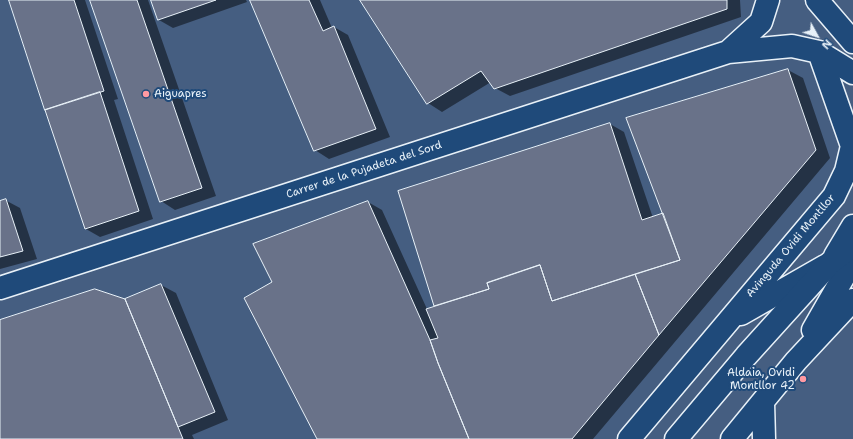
<!DOCTYPE html>
<html>
<head>
<meta charset="utf-8">
<style>
	body { margin:0 }
	#map { position:relative; width:853px; height:439px; overflow:hidden; background:#35567e; font-family:"Shantell Sans",sans-serif }
	canvas { display:block }
	.north { position:absolute; left:797px; top:16px; width:40px; height:40px; -webkit-text-stroke:3px #1f4a7a; paint-order:stroke; rotate:130deg; font-size:11px; font-weight:700; line-height:16px; text-align:center; color:#e8f1f8 }
	.north::after { content:''; display:block; margin:auto; width:14px; height:18px; background:#e8f1f8; clip-path:polygon(50% 0,100% 100%,50% 72%,0 100%) }
</style>
</head>
<body>
<div id="map">
<canvas width="853" height="439"></canvas>
<div class="north">N</div>
</div>
<script>
const context = document.querySelector('canvas').getContext('2d');
context.lineJoin = 'round';
function paint(path, color) { context.fillStyle = color; context.fill(path, 'evenodd'); }
function strokePath(path, color, width, dash) { context.strokeStyle = color; context.lineWidth = width; context.lineCap = dash ? 'butt' : 'round'; context.setLineDash(dash || []); context.stroke(path); }
function drawText(font, color, halo, rows, align = 'center') {
  context.font = font + ' "Shantell Sans",sans-serif'; context.lineWidth = 4; context.setLineDash([]); context.textBaseline = 'middle'; context.strokeStyle = halo; context.fillStyle = color; for (const [text, x, y, turn = 0] of rows) {
    context.save(); context.translate(x, y); context.rotate((+turn || 0) * Math.PI / 180); context.textAlign = isNaN(turn) ? turn : align; if (halo) context.strokeText(text, 0, 0); context.fillText(text, 0, 0); context.restore();
  }
}
paint(new Path2D(`
	M 0,0 L 853,0 L 853,439 L 0,439 Z`), '#455e81');
paint(new Path2D(`
	M 10,0 L 85,0 L 118,99 L 114,100 L 153,219 L 100,237 L 86,229 Z
	M 91,0 L 148,0 L 216,196 L 175,210 L 161,201 Z
	M 152,0 L 246,0 L 247,2 L 173,28 L 159,20 Z
	M 251,0 L 320,0 L 332,28 L 334,27 L 348,35 L 390,137 L 329,159 L 315,150 Z
	M 361,0 L 740,0 L 741,17 L 510,96 L 495,88 L 491,82 L 442,112 L 428,103 Z
	M 788,70 L 803,78 L 830,158 L 593,439 L 318,439 L 273,283 L 368,202 L 382,210 L 427,309 L 435,306 L 399,192 L 610,124 L 624,132 L 653,218 L 664,214 L 627,119 Z
	M 5,200 L 20,208 L 37,259 L 0,269 L 0,202 Z
	M 161,285 L 176,293 L 228,420 L 192,435 L 194,439 L 0,439 L 0,321 L 125,300 Z`), '#0007');
const building = new Path2D(`
	M 9,0 L 74,0 L 104,91 L 45,110 Z
	M 90,0 L 137,0 L 202,188 L 160,202 Z
	M 151,0 L 216,0 L 158,20 Z
	M 250,0 L 309,0 L 323,31 L 334,26 L 376,129 L 314,151 Z
	M 360,0 L 727,0 L 727,9 L 494,89 L 481,71 L 427,104 Z
	M 788,69 L 816,150 L 659,335 L 635,274 L 680,260 L 626,118 Z
	M 100,92 L 139,211 L 85,229 L 45,110 Z
	M 610,123 L 642,220 L 663,213 L 680,260 L 552,301 L 540,265 L 487,283 L 489,289 L 434,306 L 398,191 Z
	M 6,199 L 23,251 L 0,257 L 0,201 Z
	M 368,201 L 430,340 L 438,363 L 469,439 L 317,439 L 244,298 L 272,282 L 253,244 Z
	M 540,265 L 552,301 L 635,274 L 659,335 L 572,439 L 469,439 L 438,363 L 430,340 L 438,338 L 426,309 L 489,289 L 487,283 Z
	M 161,284 L 215,412 L 178,427 L 125,299 Z
	M 95,289 L 125,299 L 183,439 L 0,439 L 0,320 Z`);
paint(building, '#697289');
strokePath(building, '#e8f1f8', 1);
const minor = new Path2D(`
	M 817,0 L 853,42
	M 728,52 L 761,22 L 768,0
	M 0,288 L 728,52 L 792,46 L 819,52 L 853,73
	M 741,314 L 825,266
	M 813,330 L 844,276 L 853,263
	M 763,402 L 764,439
	M 629,439 L 834,196 L 846,171 L 852,146 L 819,52
	M 732,439 L 796,361 L 853,300`);
const tertiary = new Path2D(`
	M 835,256 L 853,226
	M 676,439 L 746,356 L 831,262 L 853,246`);
strokePath(minor, '#e8f1f8', 25);
strokePath(tertiary, '#e8f1f8', 25);
strokePath(minor, '#1f4a7a', 22);
strokePath(tertiary, '#1f4a7a', 22);
for (const [x, y, r, color] of [
	[146,94,4,"#ff9aa2"],
	[803,379,4,"#ff9aa2"]
]) { const dot = new Path2D(); dot.arc(x, y, r, 0, 2 * Math.PI); context.fillStyle = color; context.fill(dot); strokePath(dot, '#1f4a7a', 1.5); }
drawText('11px', '#e8f1f8', '#1f4a7a', [
	["Aiguapres",154,94],
	["Aldaia, Ovidi",795,373,"right"],
	["Montllor 42",795,386,"right"]
], 'left');
drawText('11px', '#e8f1f8', '#1f4a7a', [
	["Carrer de la Pujadeta del Sord",364,170,-18],
	["Avinguda Ovidi Montllor",791,246,-50]
]);
</script>
</body>
</html>
